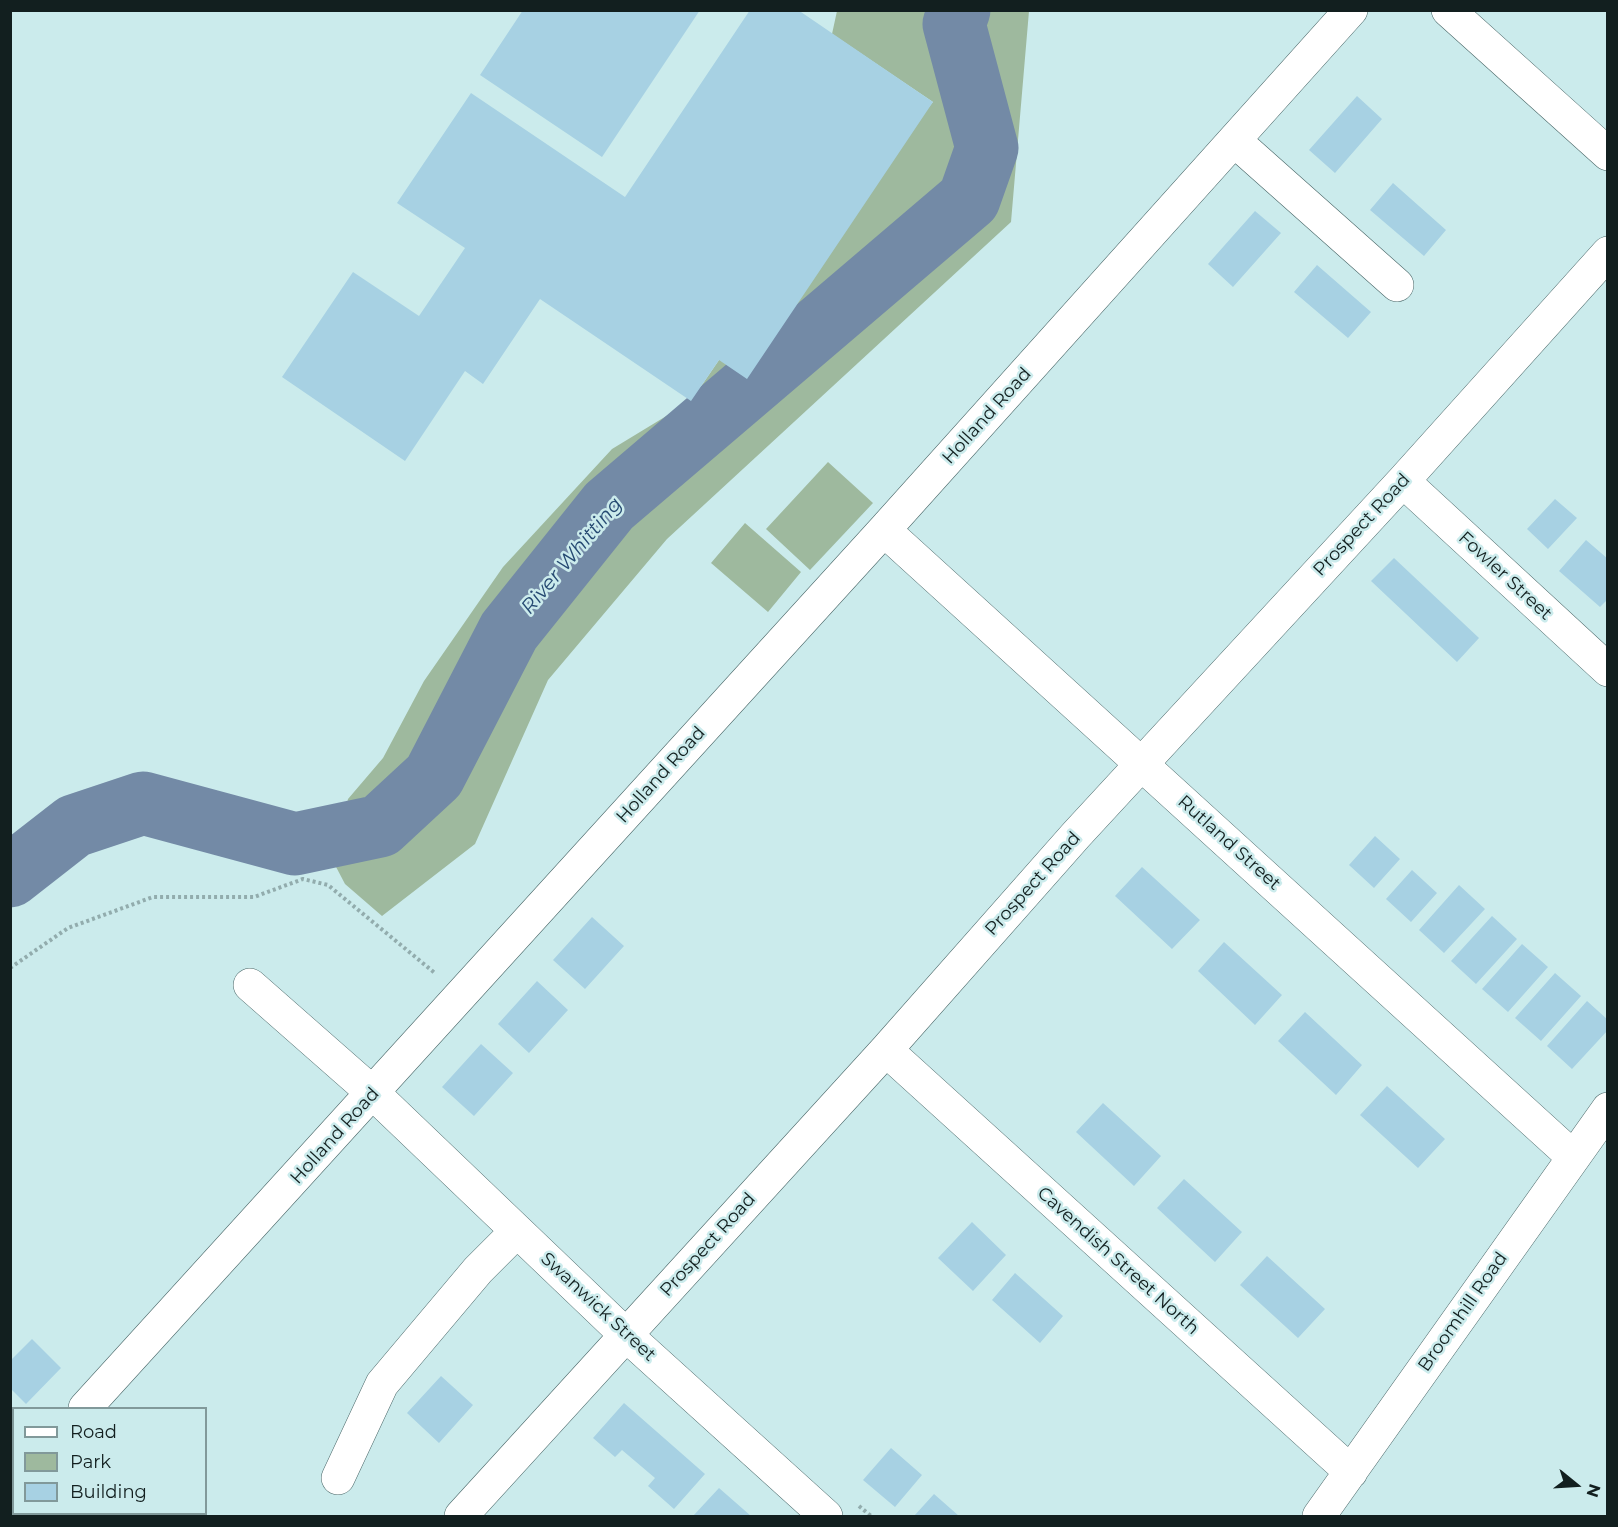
<!DOCTYPE html>
<html>
<head>
<meta charset="utf-8">
<style>
	body { margin:0 }
	#map { position:relative; width:1618px; height:1527px; overflow:hidden; background:#cbebec; font-family:Montserrat,sans-serif }
	canvas { display:block }
	.frame { position:absolute; inset:0; border:12px solid #121f1f; pointer-events:none }
	.legend { position:absolute; left:12px; top:1407px; width:195px; height:108px; box-sizing:border-box; background:#cbebec; border:2px solid #81999a; margin:0; padding:8px 10px; list-style:none; font-size:18px; color:#121f1f }
	.legend li { display:flex; align-items:center; gap:12px; height:30px }
	.legend b { width:30px; border:2px solid #81999a }
	.north { position:absolute; left:1546px; top:1455px; width:60px; height:60px; -webkit-text-stroke:4px #cbebec; paint-order:stroke; rotate:108deg; font-size:16px; font-weight:700; line-height:24px; text-align:center; color:#121f1f }
	.north::after { content:''; display:block; margin:auto; width:21px; height:27px; background:#121f1f; clip-path:polygon(50% 0,100% 100%,50% 72%,0 100%) }
</style>
</head>
<body>
<div id="map">
<canvas width="1618" height="1527"></canvas>
<div class="frame"></div>
<ul class="legend">
<li><b style="height:8px;background:#fff"></b>Road</li>
<li><b style="height:16px;background:#9eb99e"></b>Park</li>
<li><b style="height:16px;background:#a7d1e3"></b>Building</li>
</ul>
<div class="north">N</div>
</div>
<script>
const context = document.querySelector('canvas').getContext('2d');
context.lineJoin = 'round';
function paint(path, color) { context.fillStyle = color; context.fill(path, 'evenodd'); }
function strokePath(path, color, width, dash) { context.strokeStyle = color; context.lineWidth = width; context.lineCap = dash ? 'butt' : 'round'; context.setLineDash(dash || []); context.stroke(path); }
function drawText(font, color, halo, rows, align = 'center') {
  context.font = font + ' Montserrat,sans-serif'; context.lineWidth = 5; context.setLineDash([]); context.textBaseline = 'middle'; context.strokeStyle = halo; context.fillStyle = color; for (const [text, x, y, turn = 0] of rows) {
    context.save(); context.translate(x, y); context.rotate((+turn || 0) * Math.PI / 180); context.textAlign = isNaN(turn) ? turn : align; if (halo) context.strokeText(text, 0, 0); context.fillText(text, 0, 0); context.restore();
  }
}
paint(new Path2D(`
	M 837,11 L 1029,11 L 1011,222 L 667,539 L 548,680 L 475,844 L 382,916 L 345,884 L 334,863 L 348,799 L 383,758 L 424,681 L 503,567 L 612,449 L 691,401 L 719,360 L 933,102 L 832,34 Z
	M 828,462 L 873,503 L 810,570 L 766,529 Z
	M 745,523 L 801,572 L 768,612 L 711,563 Z`), '#9eb99e');
strokePath(new Path2D(`
	M 10,876 L 74,826 L 143,803 L 295,844 L 380,826 L 434,776 L 509,631 L 609,506 L 969,199 L 987,148 L 954,24 L 959,10`), '#738aa6', 63);
paint(new Path2D(`
	M 523,10 L 700,10 L 602,157 L 480,75 Z
	M 750,10 L 798,10 L 933,102 L 747,379 L 719,360 L 691,401 L 540,299 L 483,384 L 465,371 L 405,461 L 282,377 L 353,272 L 419,316 L 465,248 L 397,203 L 471,93 L 625,197 Z
	M 1357,96 L 1382,119 L 1335,173 L 1309,150 Z
	M 1393,183 L 1446,230 L 1424,256 L 1370,210 Z
	M 1255,211 L 1281,233 L 1233,287 L 1208,264 Z
	M 1317,265 L 1371,312 L 1348,338 L 1294,292 Z
	M 1555,499 L 1577,518 L 1548,549 L 1527,529 Z
	M 1586,540 L 1608,559 L 1608,599 L 1600,607 L 1559,571 Z
	M 1394,558 L 1479,638 L 1457,662 L 1371,581 Z
	M 1375,836 L 1400,859 L 1374,888 L 1349,865 Z
	M 1142,867 L 1200,920 L 1172,949 L 1115,896 Z
	M 1412,870 L 1437,893 L 1411,922 L 1386,899 Z
	M 1459,885 L 1485,909 L 1444,953 L 1419,930 Z
	M 1492,916 L 1517,939 L 1476,984 L 1451,961 Z
	M 592,917 L 624,946 L 585,989 L 553,960 Z
	M 1224,942 L 1282,995 L 1255,1025 L 1198,971 Z
	M 1522,944 L 1548,967 L 1508,1012 L 1482,989 Z
	M 1555,973 L 1581,996 L 1541,1041 L 1515,1018 Z
	M 537,981 L 568,1010 L 529,1053 L 498,1024 Z
	M 1587,1001 L 1608,1020 L 1608,1030 L 1572,1069 L 1547,1046 Z
	M 1305,1012 L 1362,1065 L 1336,1095 L 1278,1041 Z
	M 481,1044 L 513,1073 L 474,1116 L 442,1087 Z
	M 1387,1086 L 1445,1139 L 1418,1168 L 1360,1115 Z
	M 1103,1103 L 1161,1156 L 1134,1186 L 1076,1132 Z
	M 1184,1179 L 1242,1232 L 1215,1262 L 1157,1208 Z
	M 972,1222 L 1006,1255 L 973,1291 L 938,1258 Z
	M 1267,1256 L 1325,1309 L 1298,1338 L 1240,1285 Z
	M 1015,1273 L 1063,1316 L 1040,1343 L 992,1300 Z
	M 32,1339 L 61,1368 L 26,1404 L 10,1388 L 10,1361 Z
	M 441,1376 L 473,1405 L 439,1443 L 407,1413 Z
	M 624,1403 L 705,1474 L 674,1509 L 648,1486 L 655,1478 L 622,1450 L 615,1457 L 593,1438 Z
	M 891,1448 L 922,1475 L 895,1507 L 863,1480 Z
	M 719,1488 L 751,1516 L 693,1516 Z
	M 934,1494 L 959,1516 L 914,1516 Z
	M 80,1514 L 136,1514 L 133,1516 L 83,1516 Z`), '#a7d1e3');
const minor = new Path2D(`
	M 1448,10 L 1608,154
	M 1235,141 L 1397,285
	M 1403,481 L 1608,670
	M 884,530 L 1572,1156
	M 250,985 L 374,1094 L 626,1335 L 826,1516
	M 886,1050 L 1351,1472
	M 85,1408 L 884,530 L 1351,10
	M 338,1478 L 382,1384 L 478,1270 L 517,1231
	M 10,1490 L 14,1487
	M 461,1516 L 886,1050 L 1076,835 L 1403,481 L 1608,253
	M 1319,1516 L 1608,1109`);
strokePath(minor, '#496667', 34);
strokePath(new Path2D(`
	M 10,968 L 68,928 L 153,897 L 254,897 L 303,879 L 328,885 L 436,974
	M 859,1506 L 871,1516`), '#92acad', 4, [3, 3]);
strokePath(minor, '#fff', 33);
drawText('18px', '#121f1f', '#cbebec', [
	["Holland Road",987,416,-48],
	["Prospect Road",1362,525,-47],
	["Fowler Street",1505,576,43],
	["Holland Road",661,775,-48],
	["Rutland Street",1229,843,42],
	["Prospect Road",1033,884,-48],
	["Holland Road",335,1136,-48],
	["Prospect Road",708,1245,-48],
	["Cavendish Street North",1118,1261,42],
	["Swanwick Street",598,1307,43],
	["Broomhill Road",1463,1312,-55]
]);
drawText('italic 20px', '#264a72', '#cbebec', [
	["River Whitting",572,556,-50]
]);
</script>
</body>
</html>
